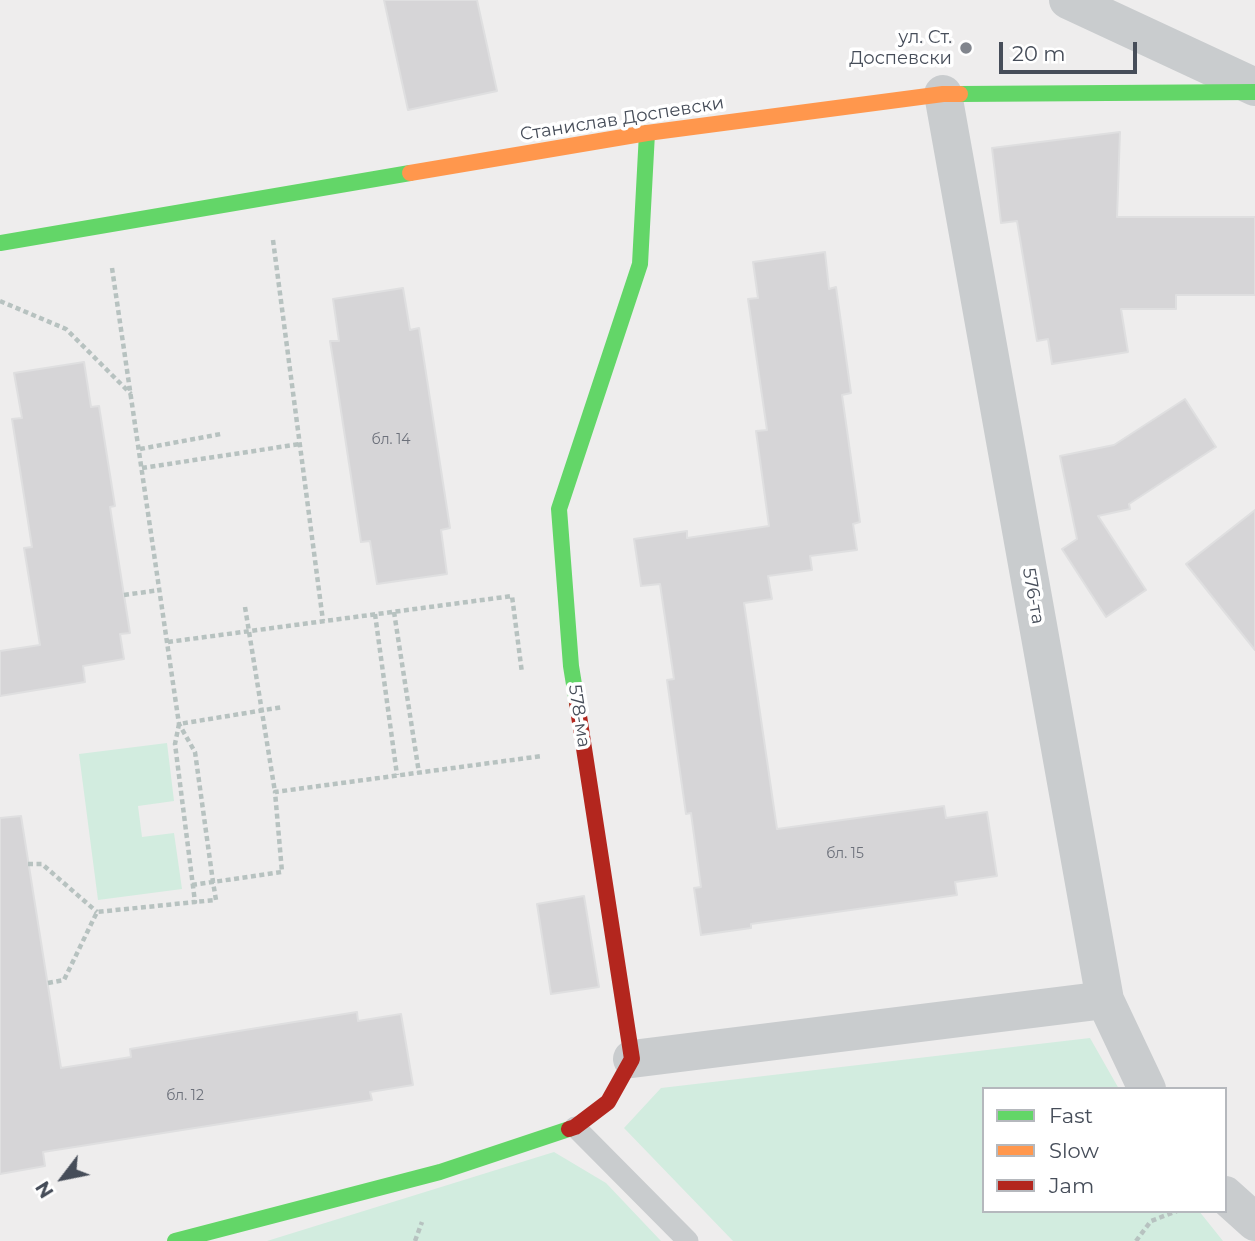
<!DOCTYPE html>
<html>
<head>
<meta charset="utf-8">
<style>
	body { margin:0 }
	#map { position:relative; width:1255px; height:1241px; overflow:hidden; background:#eeeded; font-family:Montserrat,sans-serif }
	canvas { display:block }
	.legend { position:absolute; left:982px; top:1087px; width:245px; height:126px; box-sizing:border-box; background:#fff; border:2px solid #b5b8bd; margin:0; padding:9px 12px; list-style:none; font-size:21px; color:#464d59 }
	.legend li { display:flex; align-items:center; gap:14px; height:35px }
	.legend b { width:35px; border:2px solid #b5b8bd }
	.north { position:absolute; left:28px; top:1143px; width:70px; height:70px; -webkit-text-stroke:5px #fff; paint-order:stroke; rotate:238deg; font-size:19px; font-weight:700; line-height:28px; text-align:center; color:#464d59 }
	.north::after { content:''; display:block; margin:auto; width:24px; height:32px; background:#464d59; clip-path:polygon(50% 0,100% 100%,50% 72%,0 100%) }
	.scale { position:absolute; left:999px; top:42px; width:138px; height:32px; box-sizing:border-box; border:4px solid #464d59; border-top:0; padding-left:9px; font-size:21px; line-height:24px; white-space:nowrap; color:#464d59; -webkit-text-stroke:5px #fff; paint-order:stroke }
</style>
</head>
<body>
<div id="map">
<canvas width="1255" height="1241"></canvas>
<ul class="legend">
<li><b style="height:9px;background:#63d668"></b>Fast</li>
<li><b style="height:9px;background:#ff974d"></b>Slow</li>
<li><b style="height:9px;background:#b3261e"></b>Jam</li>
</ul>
<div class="north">N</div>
<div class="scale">20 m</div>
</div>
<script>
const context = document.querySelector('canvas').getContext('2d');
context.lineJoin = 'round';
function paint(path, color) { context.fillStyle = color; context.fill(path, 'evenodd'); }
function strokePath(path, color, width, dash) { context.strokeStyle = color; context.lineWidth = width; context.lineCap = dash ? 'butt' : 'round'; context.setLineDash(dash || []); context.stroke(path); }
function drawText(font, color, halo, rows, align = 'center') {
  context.font = font + ' Montserrat,sans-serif'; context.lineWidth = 7; context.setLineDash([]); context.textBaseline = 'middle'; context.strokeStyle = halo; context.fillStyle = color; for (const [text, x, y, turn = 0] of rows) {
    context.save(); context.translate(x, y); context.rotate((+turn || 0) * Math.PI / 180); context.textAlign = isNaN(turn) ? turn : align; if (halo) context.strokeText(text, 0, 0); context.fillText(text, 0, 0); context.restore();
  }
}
paint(new Path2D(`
	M 167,743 L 174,801 L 138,806 L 142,837 L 174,833 L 182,889 L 98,900 L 79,754 Z
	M 1090,1038 L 1119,1089 L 984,1089 L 984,1211 L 1199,1211 L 1223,1241 L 733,1241 L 624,1128 L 661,1088 Z
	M 554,1152 L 606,1183 L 661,1241 L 267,1241 Z`), '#d2ecdf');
const building = new Path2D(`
	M 384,0 L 477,0 L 497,91 L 408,110 Z
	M 1120,132 L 1117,217 L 1255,217 L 1255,295 L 1176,295 L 1176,309 L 1121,309 L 1128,352 L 1052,364 L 1048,339 L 1037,341 L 1017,221 L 1001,223 L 992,148 Z
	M 825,252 L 829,289 L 836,287 L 851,393 L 842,395 L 860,522 L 853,524 L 857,550 L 810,556 L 812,570 L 768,576 L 772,599 L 744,603 L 777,829 L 944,806 L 946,818 L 987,812 L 997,876 L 955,882 L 957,895 L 751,924 L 751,928 L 701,935 L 694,888 L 701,887 L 691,813 L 686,814 L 667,680 L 674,679 L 660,584 L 641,586 L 634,539 L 687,531 L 687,538 L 769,526 L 756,431 L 767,430 L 748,299 L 758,298 L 753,262 Z
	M 403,288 L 410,330 L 419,328 L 450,528 L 441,530 L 447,574 L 377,584 L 370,541 L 361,542 L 336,378 L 330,341 L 339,341 L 333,299 Z
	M 84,362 L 91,407 L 99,406 L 115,506 L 110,507 L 130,633 L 120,634 L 124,659 L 83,666 L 85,682 L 0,696 L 0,651 L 40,645 L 24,548 L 32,547 L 12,419 L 22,418 L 14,373 Z
	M 1185,399 L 1216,447 L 1129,504 L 1130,509 L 1098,516 L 1146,590 L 1106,617 L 1062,549 L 1077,539 L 1060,456 L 1114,445 Z
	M 1255,510 L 1255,650 L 1186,564 Z
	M 21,816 L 61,1068 L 131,1057 L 130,1049 L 257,1028 L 357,1012 L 358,1021 L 401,1014 L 413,1085 L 370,1092 L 372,1100 L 43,1152 L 45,1166 L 0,1174 L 0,818 Z
	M 584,896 L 599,987 L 551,994 L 537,904 Z`);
paint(building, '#d6d5d7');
strokePath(building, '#dfdfe0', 2);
strokePath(new Path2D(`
	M 273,240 L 323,621
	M 112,268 L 179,724 L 195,752 L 213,882 L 216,900 L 195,902
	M 0,301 L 66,329 L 131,394
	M 140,449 L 221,434
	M 142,468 L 300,444
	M 124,595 L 160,590
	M 245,607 L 275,792
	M 394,612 L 419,773
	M 375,614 L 397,775
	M 168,642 L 512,596 L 522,673
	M 28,864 L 42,864 L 97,912
	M 192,885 L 282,872 L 275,792 L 542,756
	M 48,983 L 64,980 L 97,912 L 195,902 L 175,744 L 179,724 L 283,707
	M 415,1241 L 422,1222
	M 1136,1241 L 1151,1221 L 1177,1211`), '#b7c2c0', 4.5, [5, 3.5]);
strokePath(new Path2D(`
	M 575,1127 L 688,1241`), '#c9ccce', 21);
strokePath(new Path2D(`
	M 1068,0 L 1255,87
	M 943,94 L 1105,1000 L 1147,1089
	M 632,1059 L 1105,1000
	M 1225,1195 L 1255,1222`), '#c9ccce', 38);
strokePath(new Path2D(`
	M 960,94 L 1255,92
	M 0,243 L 410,173
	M 577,703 L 571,666 L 559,509 L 640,264 L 647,133
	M 175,1241 L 440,1172 L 569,1129`), '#63d668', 16);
strokePath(new Path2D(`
	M 410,173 L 647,133 L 943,94 L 960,94`), '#ff974d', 16);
strokePath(new Path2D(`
	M 569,1129 L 575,1127 L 608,1102 L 632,1059 L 577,703`), '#b3261e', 16);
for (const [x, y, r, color] of [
	[966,48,7,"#81858d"]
]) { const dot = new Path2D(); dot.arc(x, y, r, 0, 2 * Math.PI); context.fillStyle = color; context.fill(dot); strokePath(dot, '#fff', 2.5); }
drawText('14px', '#6c707a', null, [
	["бл. 14",391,440],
	["бл. 15",845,854],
	["бл. 12",185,1096]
]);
drawText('18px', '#464d59', '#fff', [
	["ул. Ст.",952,38],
	["Доспевски",952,59]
], 'right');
drawText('18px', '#464d59', '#fff', [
	["Станислав Доспевски",622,119,-9],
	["576-та",1033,596,80],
	["578-ма",579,716,81]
]);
</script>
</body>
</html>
